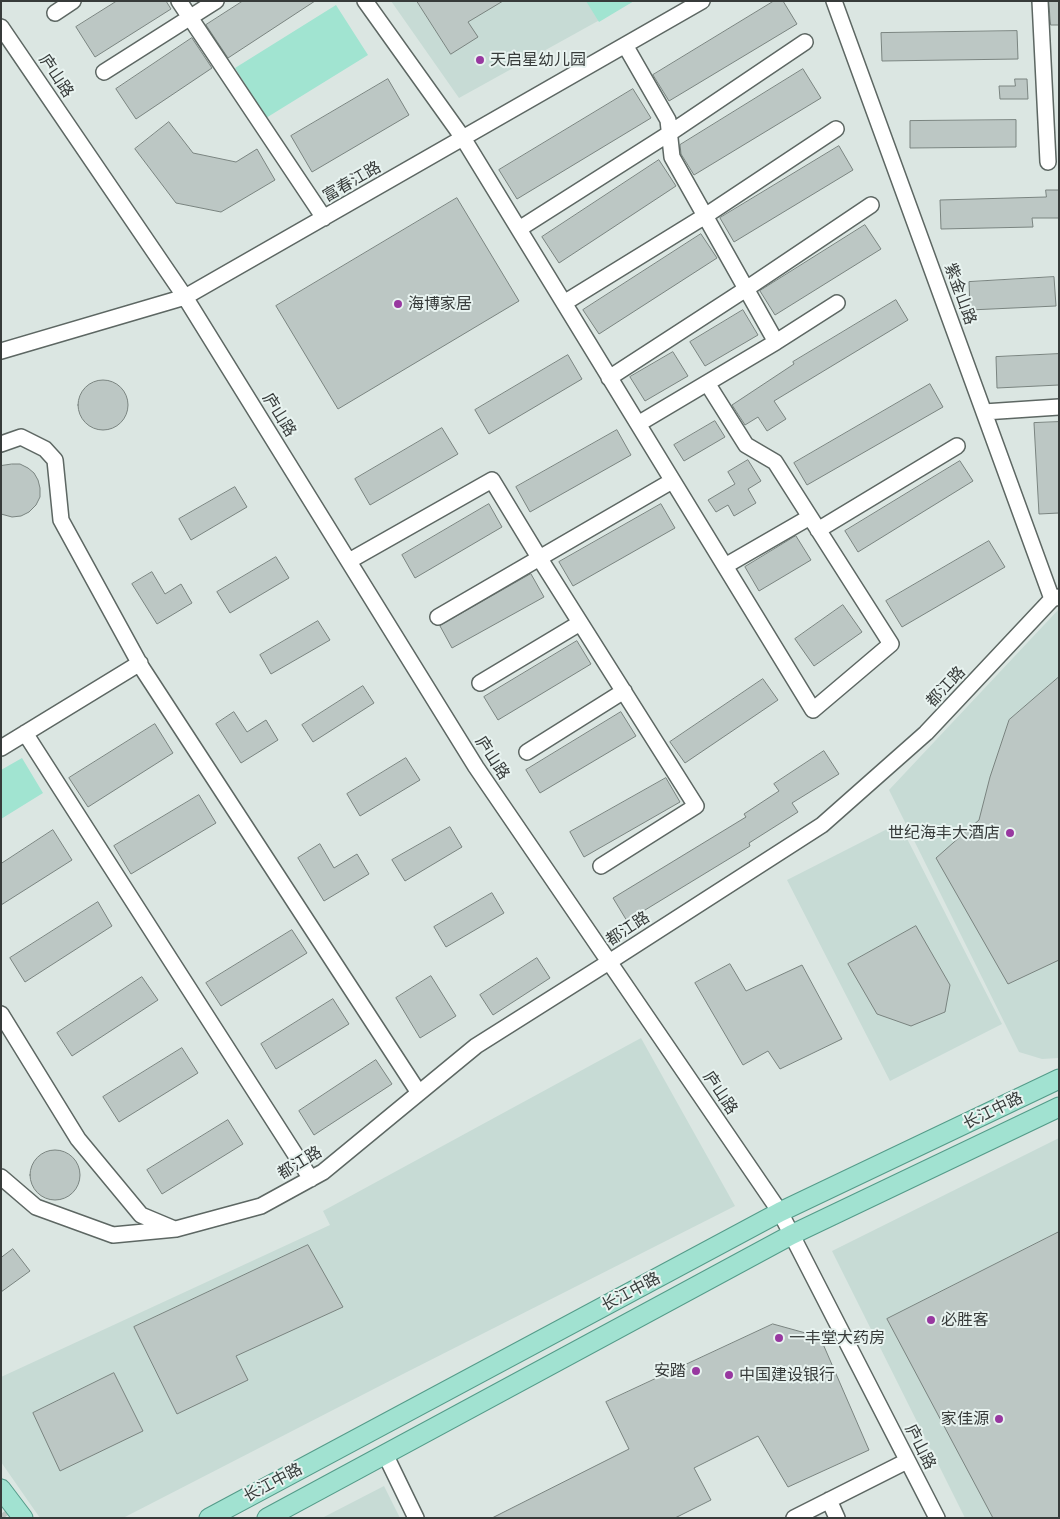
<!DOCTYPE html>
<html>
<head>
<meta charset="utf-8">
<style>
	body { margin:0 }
	#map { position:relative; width:1060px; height:1519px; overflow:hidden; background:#dbe6e2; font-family:"Work Sans",sans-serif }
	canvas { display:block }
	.frame { position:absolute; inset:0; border:2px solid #373b3a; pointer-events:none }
</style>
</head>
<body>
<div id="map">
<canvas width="1060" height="1519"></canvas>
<div class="frame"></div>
</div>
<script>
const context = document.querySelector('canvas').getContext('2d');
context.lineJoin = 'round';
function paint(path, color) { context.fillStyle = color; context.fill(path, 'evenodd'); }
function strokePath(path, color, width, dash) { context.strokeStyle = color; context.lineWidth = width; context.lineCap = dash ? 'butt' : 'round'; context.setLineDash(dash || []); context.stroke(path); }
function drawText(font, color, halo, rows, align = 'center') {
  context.font = font + ' "Work Sans","Noto Sans SC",sans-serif'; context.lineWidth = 4; context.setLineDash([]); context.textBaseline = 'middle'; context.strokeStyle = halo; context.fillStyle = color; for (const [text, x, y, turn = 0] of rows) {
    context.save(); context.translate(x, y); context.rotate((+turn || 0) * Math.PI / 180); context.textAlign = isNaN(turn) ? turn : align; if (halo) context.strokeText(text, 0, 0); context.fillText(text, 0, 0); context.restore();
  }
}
paint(new Path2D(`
	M 391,1 L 634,1 L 459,98 Z
	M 1059,609 L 1059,1058 L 1042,1059 L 1019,1052 L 889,790 Z
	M 899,823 L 1002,1024 L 890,1081 L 787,880 Z
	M 641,1038 L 735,1206 L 403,1374 L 123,1518 L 40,1518 L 1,1462 L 1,1377 L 330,1225 L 323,1211 Z
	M 1059,1138 L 1059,1518 L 965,1518 L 832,1251 Z
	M 384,1486 L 400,1518 L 322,1518 Z`), '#c7dbd5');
paint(new Path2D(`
	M 586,1 L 634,1 L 599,22 Z
	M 336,5 L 368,55 L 266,118 L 235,68 Z
	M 22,758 L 43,793 L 1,819 L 1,770 Z`), '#a1e4d1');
const building = new Path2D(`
	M 117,1 L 166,1 L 171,9 L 95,57 L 76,27 Z
	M 243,1 L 315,1 L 228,58 L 206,25 Z
	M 417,1 L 503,1 L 468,22 L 478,37 L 451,54 Z
	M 774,1 L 783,1 L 797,24 L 669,101 L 653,75 Z
	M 1049,1 L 1059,1 L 1059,25 L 1051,25 Z
	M 1017,31 L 1018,59 L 882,61 L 881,33 Z
	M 192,38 L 212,68 L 136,119 L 116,89 Z
	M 803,69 L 821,98 L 694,175 L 681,154 L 680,145 Z
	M 388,79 L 409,115 L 312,172 L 291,136 Z
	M 1015,79 L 1027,79 L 1028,99 L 1000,99 L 999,86 L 1015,86 Z
	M 633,89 L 651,118 L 517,199 L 499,170 Z
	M 1016,120 L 1016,147 L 910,148 L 910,121 Z
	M 169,122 L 193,153 L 236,162 L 257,149 L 275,180 L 221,212 L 176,203 L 135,149 Z
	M 839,146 L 853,170 L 734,242 L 720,218 Z
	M 659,160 L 676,186 L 559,263 L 542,237 Z
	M 1046,190 L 1059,190 L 1059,218 L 1032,218 L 1033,227 L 941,229 L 940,200 L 1046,197 Z
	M 457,198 L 519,301 L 338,409 L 276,306 Z
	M 865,225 L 881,249 L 775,315 L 760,291 Z
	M 701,234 L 717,258 L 599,334 L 583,310 Z
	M 1054,277 L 1056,306 L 970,310 L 969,282 Z
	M 896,300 L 908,320 L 774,401 L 786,419 L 767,431 L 758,417 L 745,425 L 732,405 L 794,364 L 793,362 Z
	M 743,310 L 758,335 L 705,366 L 690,342 Z
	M 673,352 L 688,376 L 645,401 L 630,377 Z
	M 1059,354 L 1059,385 L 997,388 L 996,357 Z
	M 568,355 L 582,379 L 489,434 L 475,410 Z
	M78 405a25 25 0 1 1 50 0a25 25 0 1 1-50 0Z
	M 930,384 L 943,407 L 807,485 L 794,463 Z
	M 715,421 L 725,437 L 684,461 L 674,445 Z
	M 1059,422 L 1059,513 L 1039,514 L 1034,423 Z
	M 442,428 L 458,454 L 370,505 L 355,479 Z
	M 617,430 L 631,455 L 530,512 L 516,487 Z
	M 748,460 L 761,481 L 748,489 L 756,503 L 734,516 L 728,505 L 716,512 L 708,500 L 735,484 L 728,472 Z
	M 960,461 L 973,481 L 858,552 L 845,531 Z
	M 12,464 L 20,464 L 28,468 L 34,473 L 38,480 L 40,488 L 40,497 L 36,505 L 29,512 L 21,516 L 12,517 L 1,514 L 1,466 Z
	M 235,487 L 247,507 L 191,540 L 179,519 Z
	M 489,504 L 502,527 L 415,578 L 402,555 Z
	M 661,504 L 675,528 L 573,586 L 559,562 Z
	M 796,536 L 811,560 L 759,591 L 745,567 Z
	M 989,541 L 1005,567 L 902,627 L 886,601 Z
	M 276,557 L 289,578 L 230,613 L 217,592 Z
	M 152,572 L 165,594 L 181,584 L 192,603 L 157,624 L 132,584 Z
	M 531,574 L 544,597 L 452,648 L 440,626 Z
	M 843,605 L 862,632 L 814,666 L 795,639 Z
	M 318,621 L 330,640 L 271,674 L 260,655 Z
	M 577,641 L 591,664 L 498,720 L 484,697 Z
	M 1059,677 L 1059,960 L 1008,984 L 936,858 L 979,820 L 990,777 L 1009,720 Z
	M 763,679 L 778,700 L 685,763 L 670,742 Z
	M 363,686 L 374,703 L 313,742 L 302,725 Z
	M 234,712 L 247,732 L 266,720 L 278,740 L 241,763 L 216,724 Z
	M 621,712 L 636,736 L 540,793 L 526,770 Z
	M 155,724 L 173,753 L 88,807 L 69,778 Z
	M 824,751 L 839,774 L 792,803 L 798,812 L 749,843 L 750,846 L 627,921 L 613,898 L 746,817 L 744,814 L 779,791 L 774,784 Z
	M 406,758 L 420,780 L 360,816 L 347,794 Z
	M 666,778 L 680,802 L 584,857 L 570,832 Z
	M 199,795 L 216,823 L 131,874 L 114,846 Z
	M 450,827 L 462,847 L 405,881 L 392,860 Z
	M 53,830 L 72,860 L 1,905 L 1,864 Z
	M 320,844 L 334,868 L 357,854 L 369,874 L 324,901 L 298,858 Z
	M 492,893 L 504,913 L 446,947 L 434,927 Z
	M 98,902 L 112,926 L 25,982 L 10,958 Z
	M 916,926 L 950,985 L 945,1012 L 911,1026 L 877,1014 L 848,964 Z
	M 292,930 L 307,953 L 221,1006 L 206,983 Z
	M 537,958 L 550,978 L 493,1015 L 480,995 Z
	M 730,964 L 746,991 L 802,965 L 842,1039 L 780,1069 L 768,1051 L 743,1065 L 695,983 Z
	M 431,976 L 456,1016 L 420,1038 L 396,998 Z
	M 142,977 L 158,1000 L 72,1056 L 57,1033 Z
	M 333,999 L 349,1024 L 276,1069 L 261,1044 Z
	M 182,1048 L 198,1073 L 119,1122 L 103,1097 Z
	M 376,1060 L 392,1084 L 314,1135 L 299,1111 Z
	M 228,1120 L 243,1144 L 162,1194 L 147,1170 Z
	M30 1175a25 25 0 1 1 50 0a25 25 0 1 1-50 0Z
	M 1059,1232 L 1059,1518 L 993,1518 L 887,1319 Z
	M 308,1245 L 343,1307 L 236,1356 L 248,1380 L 177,1414 L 134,1327 Z
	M 13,1249 L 30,1271 L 1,1292 L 1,1258 Z
	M 773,1324 L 820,1337 L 869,1450 L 788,1487 L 758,1436 L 694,1468 L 711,1500 L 675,1518 L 492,1518 L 629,1449 L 606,1402 Z
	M 114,1373 L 143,1431 L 60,1471 L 33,1413 Z`);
paint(building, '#bcc7c4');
strokePath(building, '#7a8480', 1);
strokePath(new Path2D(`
	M 1,1514 L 4,1518`), '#bac4c0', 19, [19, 9]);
const minor = new Path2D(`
	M 179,1 L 324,218
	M 365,1 L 463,138 L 813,710 L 891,644 L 775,462 L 746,445 L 707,383
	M 834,1 L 1052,599
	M 1040,1 L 1048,162
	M 55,13 L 73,1
	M 1,27 L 185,297 L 476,767 L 780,1212 L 937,1518
	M 625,45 L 668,120 L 672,157 L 776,342
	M 104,72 L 216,1
	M 519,229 L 670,133 L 805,42
	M 564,303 L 705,216 L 836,129
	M 1,351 L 185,297 L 702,1
	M 609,378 L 746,289 L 871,205
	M 984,412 L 1059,407
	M 638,424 L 776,342 L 837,303
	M 1,444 L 21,437 L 45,449 L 55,460 L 61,520 L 142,668 L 419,1093
	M 818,530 L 957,446
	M 349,561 L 492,480 L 540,559 L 696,806 L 601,866
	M 725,566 L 810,517
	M 438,617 L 672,481
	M 480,683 L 580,623
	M 25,733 L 311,1179
	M 1,748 L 140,663
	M 527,752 L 624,691
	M 1,1014 L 78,1139 L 141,1215 L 172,1228
	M 1,1177 L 36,1207 L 113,1235 L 176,1229 L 261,1206 L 323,1172 L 476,1046 L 609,962 L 822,825 L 926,733 L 1052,599 L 1059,597
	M 385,1454 L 416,1518
	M 829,1500 L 837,1518
	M 794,1518 L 907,1461`);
const major = new Path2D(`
	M 1,1489 L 23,1518
	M 209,1518 L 780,1212 L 1059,1079
	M 267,1518 L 791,1235 L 1059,1107`);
strokePath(minor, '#5d6763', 18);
strokePath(major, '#549b89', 21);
strokePath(minor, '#fff', 15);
strokePath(major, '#a1e2d1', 19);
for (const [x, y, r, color] of [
	[480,60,5,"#9838a0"],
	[398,304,5,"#9838a0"],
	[1010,833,5,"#9838a0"],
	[931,1320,5,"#9838a0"],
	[779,1338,5,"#9838a0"],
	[696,1371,5,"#9838a0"],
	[729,1375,5,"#9838a0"],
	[999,1419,5,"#9838a0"]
]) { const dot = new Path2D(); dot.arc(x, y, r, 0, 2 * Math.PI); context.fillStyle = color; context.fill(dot); strokePath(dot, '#e8f3f0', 2); }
drawText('16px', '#373b3a', '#e8f3f0', [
	["天启星幼儿园",490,60],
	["海博家居",408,304],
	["世纪海丰大酒店",1000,833,"right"],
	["必胜客",941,1320],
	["一丰堂大药房",789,1338],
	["安踏",686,1371,"right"],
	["中国建设银行",739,1375],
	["家佳源",989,1419,"right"]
], 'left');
drawText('16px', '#373b3a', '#e8f3f0', [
	["庐山路",56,76,56],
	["富春江路",352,182,-30],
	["紫金山路",960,294,70],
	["庐山路",279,415,58],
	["都江路",946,687,-47],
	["庐山路",492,758,57],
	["都江路",628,929,-33],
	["庐山路",720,1093,56],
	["长江中路",993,1111,-26],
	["都江路",300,1163,-31],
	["长江中路",631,1292,-28],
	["庐山路",920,1447,63],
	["长江中路",273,1483,-28]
]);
</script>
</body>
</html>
